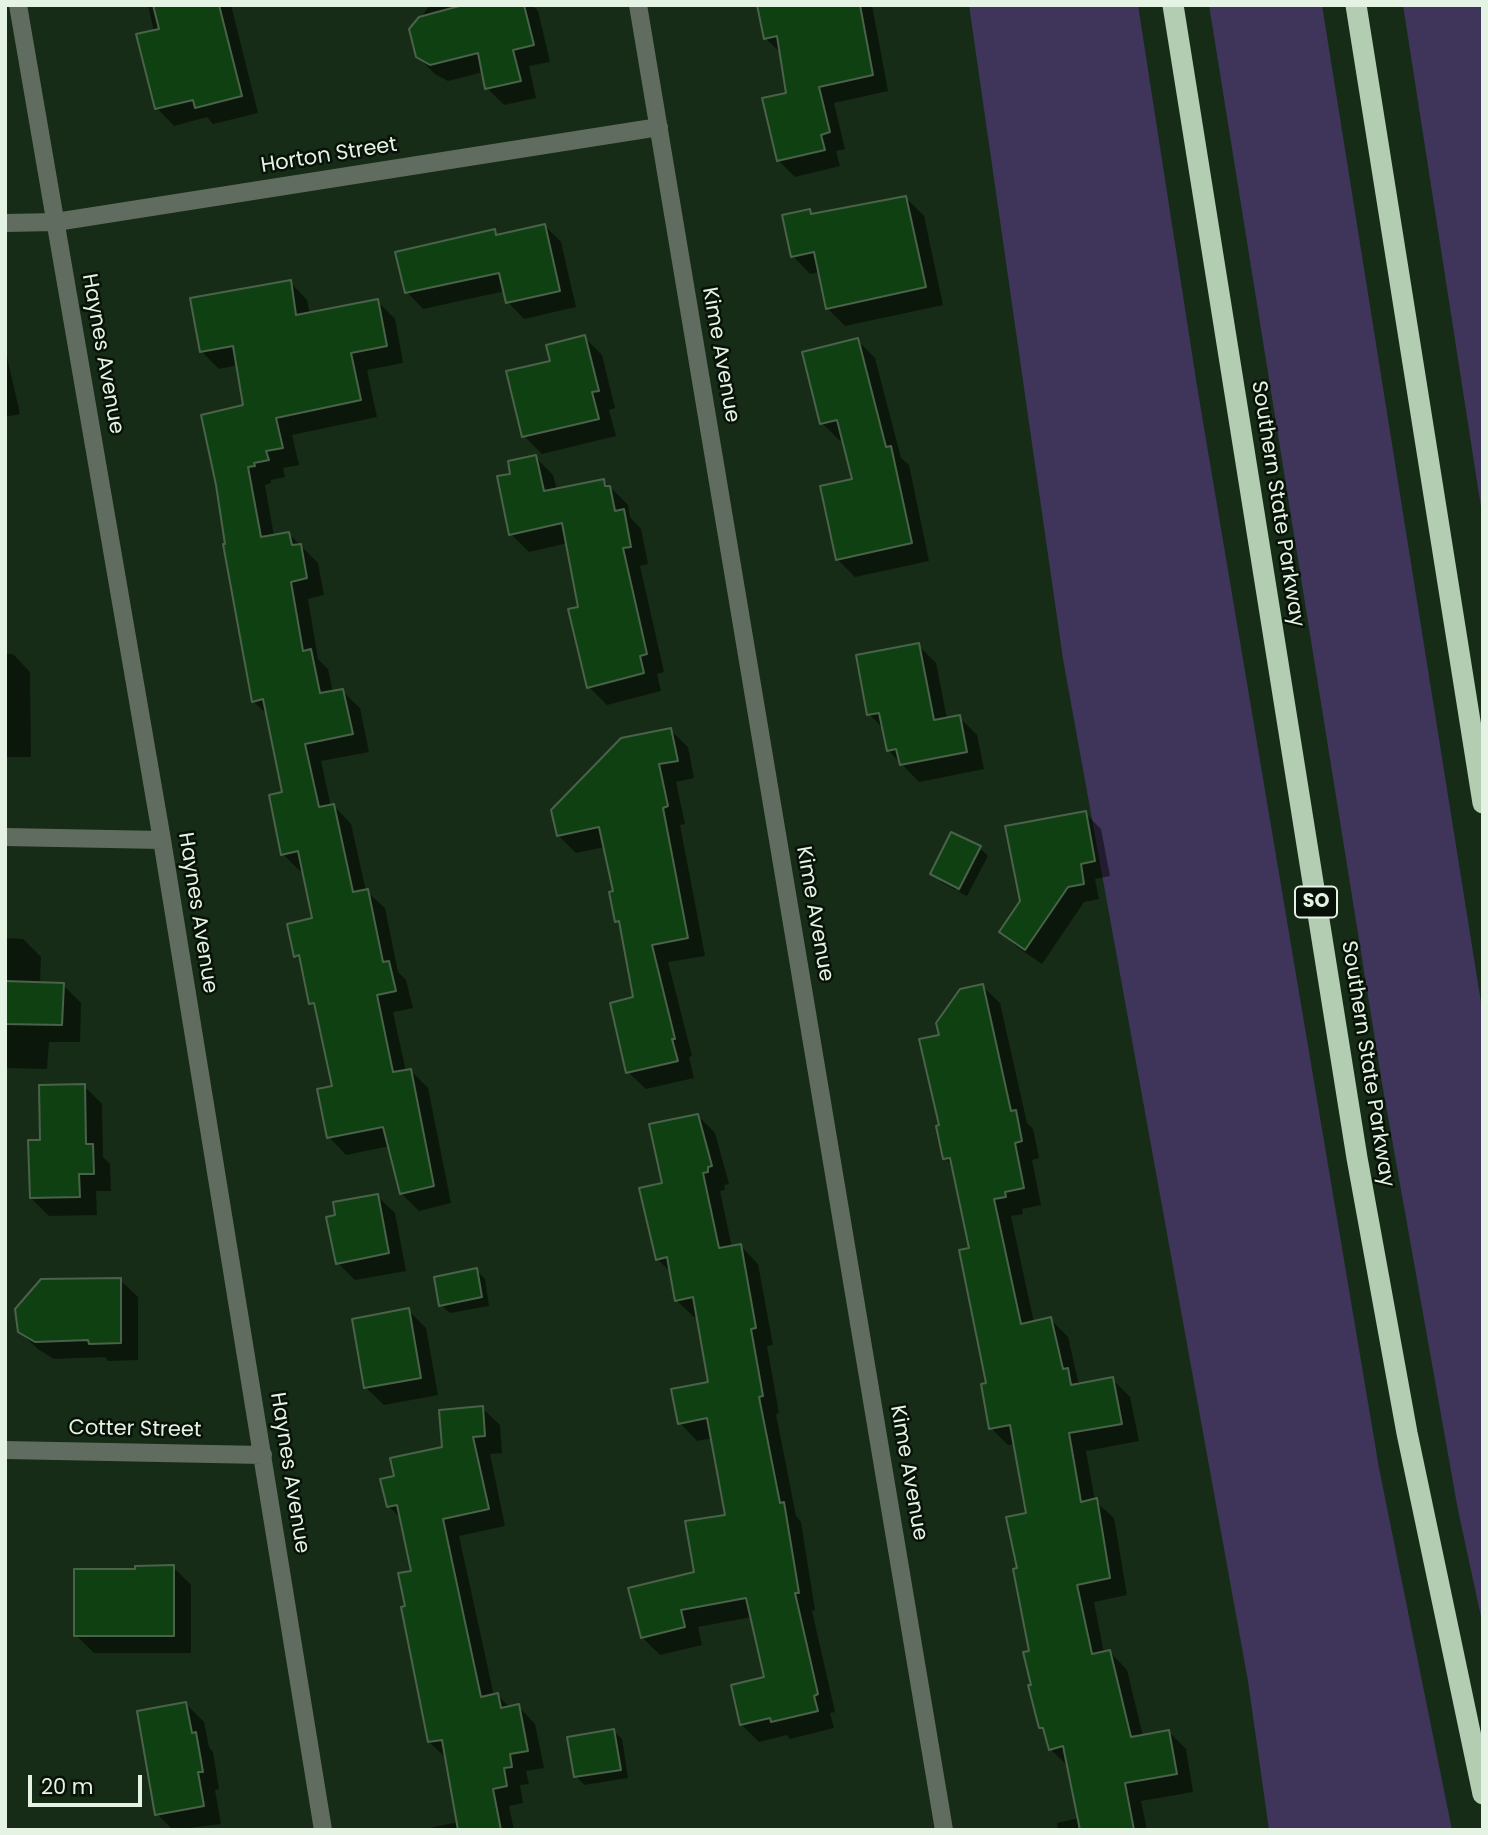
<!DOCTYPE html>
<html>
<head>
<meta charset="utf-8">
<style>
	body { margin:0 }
	#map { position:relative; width:1488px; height:1835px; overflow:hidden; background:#162c16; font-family:Poppins,sans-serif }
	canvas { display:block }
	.frame { position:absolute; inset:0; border:7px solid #e5f3e4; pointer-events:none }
	.scale { position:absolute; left:28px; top:1775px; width:114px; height:32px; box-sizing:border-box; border:4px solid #e5f3e4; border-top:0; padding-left:9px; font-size:21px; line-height:24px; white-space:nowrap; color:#e5f3e4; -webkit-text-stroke:5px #081208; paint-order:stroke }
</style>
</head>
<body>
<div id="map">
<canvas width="1488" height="1835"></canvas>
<div class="frame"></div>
<div class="scale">20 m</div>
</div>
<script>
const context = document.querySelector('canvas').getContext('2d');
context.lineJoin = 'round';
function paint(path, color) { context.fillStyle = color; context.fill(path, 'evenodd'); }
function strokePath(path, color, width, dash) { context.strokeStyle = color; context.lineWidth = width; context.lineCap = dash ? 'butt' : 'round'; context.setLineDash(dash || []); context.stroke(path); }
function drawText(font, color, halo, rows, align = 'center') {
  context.font = font + ' Poppins,sans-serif'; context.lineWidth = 5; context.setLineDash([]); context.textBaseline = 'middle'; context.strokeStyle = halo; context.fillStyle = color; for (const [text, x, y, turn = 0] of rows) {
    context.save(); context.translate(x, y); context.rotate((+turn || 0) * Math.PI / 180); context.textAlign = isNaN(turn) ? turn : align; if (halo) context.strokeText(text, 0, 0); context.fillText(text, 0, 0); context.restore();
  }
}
paint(new Path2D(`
	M 969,5 L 1138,5 L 1197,386 L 1379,1468 L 1452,1830 L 1269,1830 L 1248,1681 L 1063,659 Z
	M 1209,5 L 1322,5 L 1483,1015 L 1483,1626 L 1458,1510 L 1382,1083 Z
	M 1403,5 L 1483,5 L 1483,520 Z`), '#3f355b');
paint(new Path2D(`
	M 148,5 L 231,5 L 258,113 L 213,124 L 207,117 L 174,126 L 157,108 L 154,32 Z
	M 430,5 L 532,5 L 538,11 L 550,62 L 529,66 L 536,98 L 504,105 L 487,88 L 483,72 L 448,81 L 435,74 L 417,56 L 411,30 Z
	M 757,5 L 872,5 L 888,91 L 834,103 L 845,149 L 836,151 L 840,166 L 795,177 L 779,161 L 788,94 L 782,54 L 765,38 L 760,8 Z
	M 906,198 L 924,216 L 943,305 L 845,326 L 827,308 L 820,272 L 810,274 L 793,256 L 809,210 L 814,215 Z
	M 545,226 L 561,242 L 576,307 L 524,319 L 508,302 L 505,291 L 423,309 L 407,292 L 494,231 L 499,236 Z
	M 290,282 L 307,300 L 310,314 L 377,301 L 395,319 L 403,363 L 367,370 L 377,417 L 292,435 L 299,465 L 283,468 L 285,477 L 271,480 L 271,483 L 265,485 L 274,536 L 289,534 L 318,563 L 324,595 L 308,599 L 318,659 L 328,669 L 333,693 L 342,691 L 360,708 L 369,752 L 321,761 L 331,807 L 334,806 L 351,824 L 366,891 L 385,908 L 398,972 L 406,980 L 413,1008 L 393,1012 L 406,1072 L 411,1071 L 428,1088 L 451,1203 L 419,1211 L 401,1193 L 390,1146 L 346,1155 L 329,1137 L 335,1087 L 318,1010 L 311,1003 L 303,963 L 295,956 L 314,919 L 304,871 L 300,871 L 283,854 L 284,794 L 268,715 L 253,701 L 245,407 L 238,365 L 219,369 L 201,351 Z
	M 584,337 L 602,355 L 615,408 L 609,410 L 616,436 L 542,454 L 524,436 L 552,362 Z
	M 857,340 L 875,358 L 901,458 L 909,465 L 929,561 L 855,577 L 837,559 L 854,480 L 844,440 L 840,441 L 822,423 Z
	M 5,348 L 20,414 L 5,417 Z
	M 535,457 L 553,475 L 557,490 L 604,481 L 628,505 L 630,517 L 641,529 L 648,564 L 640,566 L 664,672 L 657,674 L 661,691 L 607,705 L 589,687 L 580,608 L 568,543 L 529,552 L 511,534 L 512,475 Z
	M 918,645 L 936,663 L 947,719 L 959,717 L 977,735 L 984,769 L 919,782 L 888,750 L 884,729 L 869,714 Z
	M 5,654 L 13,654 L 30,672 L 31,757 L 5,757 Z
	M 670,730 L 688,747 L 694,778 L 676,782 L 685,824 L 680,825 L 705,956 L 668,962 L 692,1056 L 689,1057 L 694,1078 L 646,1089 L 628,1072 L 635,999 L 621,926 L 616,921 L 615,893 L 605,847 L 576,853 L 558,835 Z
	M 1085,813 L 1101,829 L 1110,876 L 1095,879 L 1099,899 L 1084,902 L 1042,964 L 1017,947 L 1001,932 Z
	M 952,834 L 980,848 L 978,848 L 956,890 L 941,882 L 932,874 Z
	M 981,849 L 988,856 L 967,896 L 959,892 Z
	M 5,938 L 23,939 L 41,957 L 40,984 L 63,985 L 81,1003 L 80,1042 L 49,1042 L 47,1069 L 5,1068 Z
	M 982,986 L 1000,1003 L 1027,1123 L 1033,1129 L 1039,1158 L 1032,1160 L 1041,1205 L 1022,1209 L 1023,1214 L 1011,1216 L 1034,1323 L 1050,1319 L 1068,1337 L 1078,1381 L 1082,1385 L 1112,1379 L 1130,1397 L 1139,1441 L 1086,1451 L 1095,1501 L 1114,1518 L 1127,1595 L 1094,1602 L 1104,1653 L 1110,1652 L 1127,1670 L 1143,1736 L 1168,1731 L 1186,1749 L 1193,1792 L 1141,1801 L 1147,1830 L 1058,1830 L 1057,1823 L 1079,1818 L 1069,1767 L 1050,1749 L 1046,1733 L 1040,1727 L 1033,1686 L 1031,1652 L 1019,1570 L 1028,1514 L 1015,1444 L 1008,1445 L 991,1428 L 988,1385 L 971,1249 L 954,1167 L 945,1158 L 942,1127 L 941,1036 Z
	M 84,1086 L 102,1104 L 103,1157 L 110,1164 L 111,1191 L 96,1191 L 97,1215 L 49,1216 L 31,1198 L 42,1142 Z
	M 698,1116 L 715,1133 L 729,1184 L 724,1185 L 725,1190 L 720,1191 L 732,1248 L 741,1246 L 758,1264 L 773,1345 L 767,1346 L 779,1413 L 776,1414 L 796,1516 L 801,1522 L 815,1610 L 812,1611 L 835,1712 L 830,1713 L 834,1728 L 790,1739 L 787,1735 L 759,1742 L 741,1724 L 766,1678 L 752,1617 L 698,1627 L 702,1645 L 660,1655 L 643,1638 L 696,1573 L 727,1516 L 713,1438 L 697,1441 L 680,1423 L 710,1384 L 699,1317 L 694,1317 L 676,1300 L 672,1273 L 657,1259 L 664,1185 Z
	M 377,1196 L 395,1213 L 406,1271 L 355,1280 L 338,1263 Z
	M 476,1270 L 485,1279 L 489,1306 L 450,1313 L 441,1305 Z
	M 120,1280 L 138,1297 L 138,1360 L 108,1361 L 105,1357 L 54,1359 L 38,1349 L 19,1331 Z
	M 408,1310 L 426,1328 L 438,1395 L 384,1405 L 366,1388 Z
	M 482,1408 L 500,1425 L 502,1453 L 490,1454 L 505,1526 L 459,1536 L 494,1696 L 498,1695 L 510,1708 L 518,1706 L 535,1724 L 544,1768 L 526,1771 L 529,1784 L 520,1785 L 523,1803 L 509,1806 L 514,1830 L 420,1830 L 458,1822 L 447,1759 L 429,1742 L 407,1607 L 413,1572 L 402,1519 L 388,1506 L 396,1477 L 444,1448 Z
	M 173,1567 L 191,1585 L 191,1653 L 94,1653 L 76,1635 Z
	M 186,1704 L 204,1722 L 209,1747 L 213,1752 L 219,1789 L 215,1790 L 221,1824 L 173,1830 L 157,1814 Z
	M 613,1731 L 622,1739 L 628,1778 L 584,1785 L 576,1776 Z`), '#0007');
const building = new Path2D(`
	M 153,5 L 219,5 L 242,96 L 195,108 L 193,100 L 155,109 L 136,34 L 159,29 Z
	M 463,5 L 524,5 L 534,45 L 513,50 L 521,81 L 485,89 L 478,53 L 430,65 L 416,57 L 409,29 L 419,17 Z
	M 757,5 L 860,5 L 873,75 L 819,87 L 830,132 L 821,135 L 825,150 L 777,161 L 762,98 L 786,93 L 777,36 L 764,39 Z
	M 906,196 L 926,287 L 826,309 L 814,252 L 791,257 L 782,215 L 810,209 L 811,214 Z
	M 545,224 L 560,291 L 506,303 L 499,273 L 405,293 L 395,252 L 495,229 L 496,235 Z
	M 291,280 L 296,315 L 378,299 L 387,346 L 351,353 L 361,400 L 276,418 L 283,448 L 266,451 L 269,460 L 254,463 L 255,466 L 248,467 L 261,537 L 289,532 L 292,545 L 301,544 L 307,578 L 291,582 L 303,651 L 311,649 L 320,693 L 343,689 L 353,734 L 305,744 L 319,807 L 334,804 L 353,892 L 368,889 L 383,962 L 389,961 L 396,991 L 377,995 L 393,1072 L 411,1069 L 434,1186 L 400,1194 L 383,1127 L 327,1138 L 317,1089 L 332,1086 L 314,1003 L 309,1004 L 299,955 L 294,957 L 287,924 L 312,918 L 298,851 L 281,855 L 269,795 L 282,792 L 263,699 L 252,702 L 223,544 L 225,544 L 216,485 L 201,415 L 243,405 L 233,346 L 200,352 L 190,298 Z
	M 585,335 L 599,391 L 592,392 L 599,419 L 522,437 L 506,371 L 550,361 L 546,345 Z
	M 858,338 L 886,447 L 891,446 L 912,543 L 836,560 L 820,486 L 852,479 L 837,420 L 820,424 L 802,352 Z
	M 536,455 L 544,491 L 604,479 L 605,486 L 610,486 L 615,511 L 624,509 L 631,547 L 623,548 L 647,654 L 640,656 L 644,673 L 587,688 L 568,609 L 578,607 L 562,523 L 509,535 L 497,476 L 510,474 L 508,461 Z
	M 919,643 L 934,720 L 960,715 L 967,752 L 900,765 L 896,749 L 887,751 L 879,713 L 867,715 L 856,655 Z
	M 671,728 L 678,761 L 659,764 L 668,806 L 663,808 L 688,938 L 652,945 L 675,1039 L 672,1039 L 678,1061 L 626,1073 L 610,1003 L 633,997 L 619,921 L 615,922 L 609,892 L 613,891 L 599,827 L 557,836 L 551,810 L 621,738 Z
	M 1086,811 L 1095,861 L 1081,864 L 1084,884 L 1068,887 L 1025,950 L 999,932 L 1020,901 L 1005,826 Z
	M 951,832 L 981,846 L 959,889 L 930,874 Z
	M 5,981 L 64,983 L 62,1025 L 5,1024 Z
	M 983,984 L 1011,1111 L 1016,1110 L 1022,1141 L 1015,1143 L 1024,1188 L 1005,1192 L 1006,1197 L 994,1199 L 1021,1324 L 1051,1317 L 1063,1369 L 1068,1368 L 1071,1385 L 1113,1377 L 1122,1424 L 1069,1433 L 1081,1502 L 1097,1498 L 1110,1578 L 1077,1585 L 1092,1654 L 1110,1650 L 1131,1737 L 1169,1730 L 1177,1774 L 1125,1783 L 1134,1830 L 1080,1830 L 1063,1746 L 1049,1750 L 1043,1728 L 1039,1728 L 1028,1685 L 1031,1685 L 1023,1652 L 1029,1651 L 1013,1569 L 1017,1568 L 1006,1517 L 1026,1513 L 1010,1425 L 989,1429 L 981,1384 L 986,1383 L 959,1250 L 969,1248 L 950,1158 L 943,1159 L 936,1126 L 939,1125 L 919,1039 L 939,1035 L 936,1023 L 960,989 Z
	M 85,1084 L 86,1144 L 93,1144 L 94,1174 L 79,1174 L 80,1197 L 30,1198 L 28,1140 L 40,1140 L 39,1085 Z
	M 698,1114 L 712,1166 L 708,1167 L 708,1172 L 703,1173 L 719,1248 L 741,1244 L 756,1328 L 751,1329 L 763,1396 L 759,1397 L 780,1503 L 784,1502 L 799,1593 L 795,1593 L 818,1694 L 814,1696 L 818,1711 L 771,1722 L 770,1718 L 740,1725 L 731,1685 L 764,1677 L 746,1598 L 681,1610 L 685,1627 L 641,1638 L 628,1588 L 694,1572 L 685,1521 L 725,1515 L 707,1418 L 678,1424 L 671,1389 L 708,1382 L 693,1297 L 675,1301 L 667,1257 L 656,1260 L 639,1188 L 662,1183 L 649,1124 Z
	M 378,1194 L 389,1253 L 336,1264 L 326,1217 L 335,1215 L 333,1202 Z
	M 477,1268 L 482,1297 L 439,1306 L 434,1277 Z
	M 121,1278 L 121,1343 L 89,1344 L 88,1340 L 35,1342 L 18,1332 L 15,1309 L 41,1279 Z
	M 409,1308 L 421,1378 L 364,1388 L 352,1319 Z
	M 483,1406 L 485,1436 L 473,1437 L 489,1509 L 443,1519 L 481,1697 L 498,1693 L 501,1708 L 519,1704 L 528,1751 L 510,1754 L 512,1767 L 504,1768 L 507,1786 L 493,1789 L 501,1830 L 458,1830 L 442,1740 L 428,1742 L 401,1607 L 405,1606 L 398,1573 L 411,1571 L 397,1505 L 387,1507 L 380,1479 L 394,1476 L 390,1458 L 442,1447 L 439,1410 Z
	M 174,1565 L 174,1636 L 74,1636 L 74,1569 L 135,1569 L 135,1566 Z
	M 186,1702 L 192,1733 L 196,1732 L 203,1772 L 198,1772 L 204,1806 L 155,1815 L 137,1711 Z
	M 614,1729 L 621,1770 L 574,1777 L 567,1737 Z`);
paint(building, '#0f4012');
strokePath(building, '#4a624a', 2);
strokePath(new Path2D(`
	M 18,5 L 162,840 L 323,1830
	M 638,5 L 944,1830
	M 5,223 L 56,222 L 659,127
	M 5,837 L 162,840
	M 5,1450 L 263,1455`), '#616c60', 18);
strokePath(new Path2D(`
	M 1173,5 L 1357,1158 L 1407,1433 L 1483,1794
	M 1356,5 L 1483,803`), '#b2cdb2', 21);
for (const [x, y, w] of [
	[1316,902,42]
]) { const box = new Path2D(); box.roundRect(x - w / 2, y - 15.5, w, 31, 5); context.fillStyle = '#081208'; context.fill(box); strokePath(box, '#e5f3e4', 2); }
drawText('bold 19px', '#e5f3e4', null, [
	["SO",1316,902]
]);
drawText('21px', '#e5f3e4', '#081208', [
	["Horton Street",329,156,-9],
	["Haynes Avenue",102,354,80],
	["Kime Avenue",720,355,80],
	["Southern State Parkway",1277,504,81],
	["Haynes Avenue",197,913,81],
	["Kime Avenue",814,914,80],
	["Southern State Parkway",1367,1064,81],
	["Cotter Street",135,1430,1],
	["Haynes Avenue",289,1473,81],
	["Kime Avenue",908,1473,80]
]);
</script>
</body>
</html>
